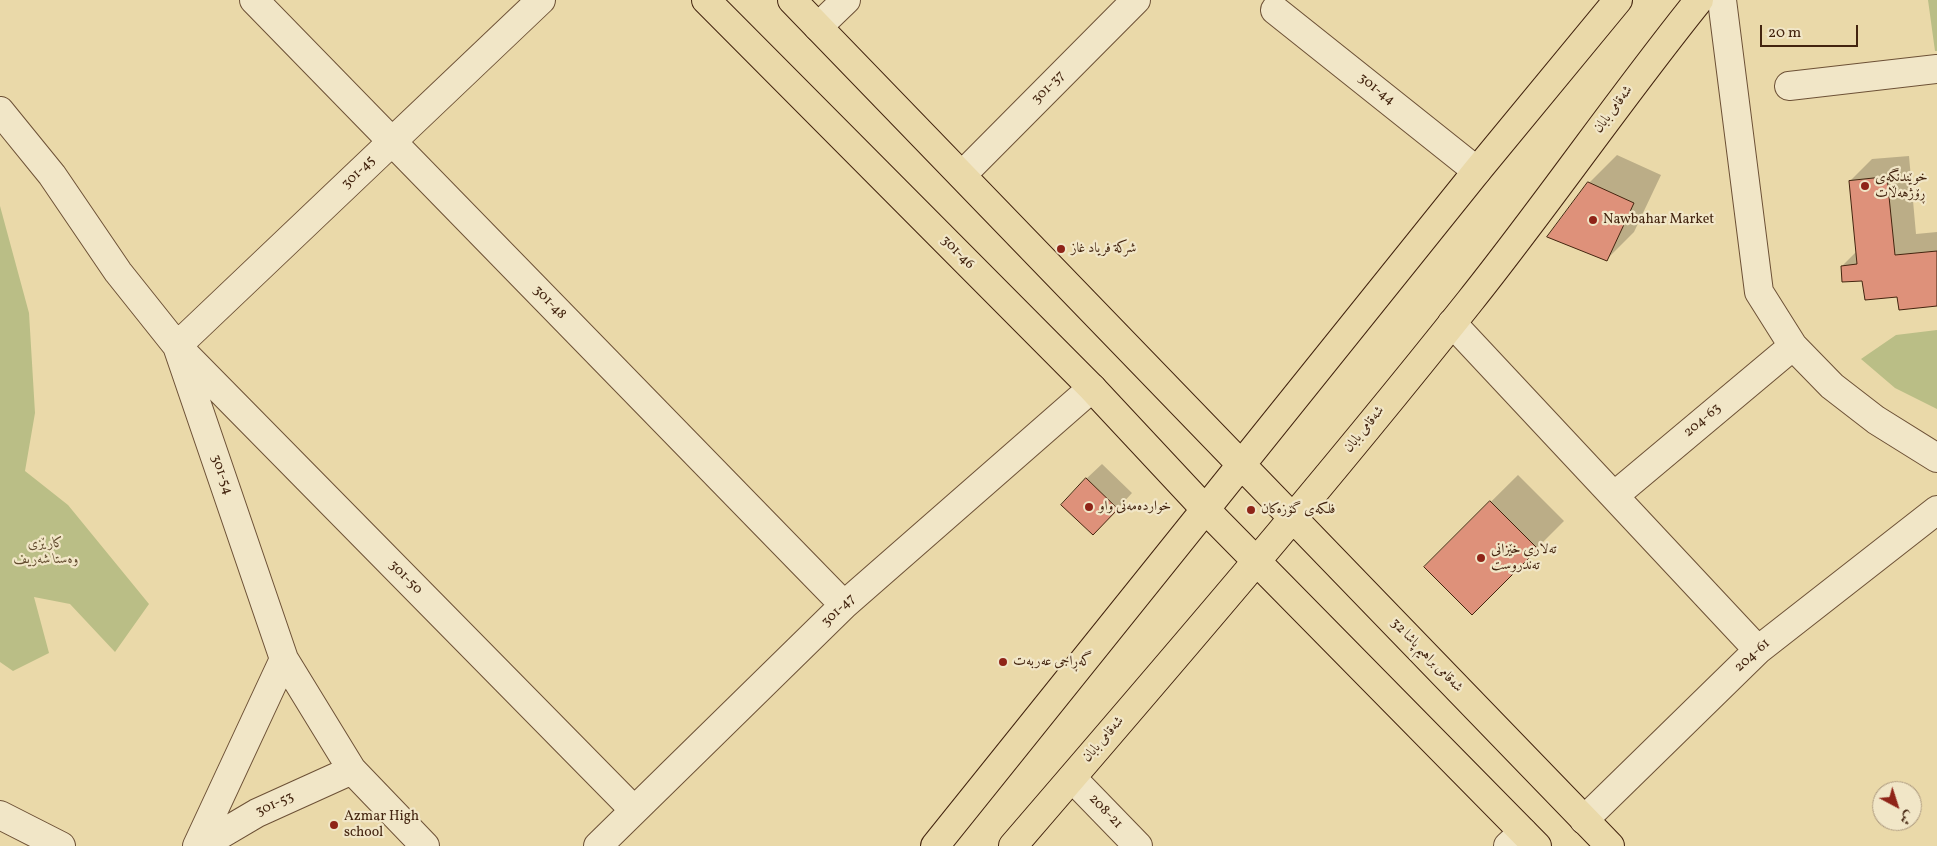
<!DOCTYPE html>
<html>
<head>
<meta charset="utf-8">
<style>
	body { margin:0 }
	#map { position:relative; width:1937px; height:846px; overflow:hidden; background:#ead9a9; font-family:Vollkorn,Amiri,serif }
	canvas { display:block }
	.north { position:absolute; left:1872px; top:781px; width:50px; height:50px; box-sizing:border-box; background:#f1e6c7; border:1px solid #ab987d; border-radius:50%; rotate:140deg; font-size:14px; font-weight:700; line-height:20px; text-align:center; color:#43240f }
	.north::after { content:''; display:block; margin:auto; width:18px; height:22px; background:#8f2418; clip-path:polygon(50% 0,100% 100%,50% 72%,0 100%) }
	.scale { position:absolute; left:1760px; top:25px; width:98px; height:22px; box-sizing:border-box; border:2px solid #43240f; border-top:0; padding-left:6px; font-size:15px; line-height:18px; white-space:nowrap; color:#43240f; -webkit-text-stroke:4px #f1e6c7; paint-order:stroke }
</style>
</head>
<body>
<div id="map">
<canvas width="1937" height="846"></canvas>
<div class="north">ش</div>
<div class="scale">20 m</div>
</div>
<script>
const context = document.querySelector('canvas').getContext('2d');
context.lineJoin = 'round';
function paint(path, color) { context.fillStyle = color; context.fill(path, 'evenodd'); }
function strokePath(path, color, width, dash) { context.strokeStyle = color; context.lineWidth = width; context.lineCap = dash ? 'butt' : 'round'; context.setLineDash(dash || []); context.stroke(path); }
function drawText(font, color, halo, rows, align = 'center') {
  context.font = font + ' Vollkorn,Amiri,serif'; context.lineWidth = 4.5; context.setLineDash([]); context.textBaseline = 'middle'; context.strokeStyle = halo; context.fillStyle = color; for (const [text, x, y, turn = 0] of rows) {
    context.save(); context.translate(x, y); context.rotate((+turn || 0) * Math.PI / 180); context.textAlign = isNaN(turn) ? turn : align; if (halo) context.strokeText(text, 0, 0); context.fillText(text, 0, 0); context.restore();
  }
}
paint(new Path2D(`
	M 1928,0 L 1937,0 L 1937,51 L 1935,51 Z
	M 0,206 L 29,313 L 35,413 L 25,471 L 68,505 L 149,604 L 115,652 L 70,604 L 34,597 L 49,653 L 13,671 L 0,662 Z
	M 1937,330 L 1937,409 L 1895,388 L 1861,359 L 1896,335 Z`), '#babe86');
paint(new Path2D(`
	M 1617,155 L 1661,175 L 1634,232 L 1606,260 L 1589,183 Z
	M 1909,156 L 1916,234 L 1937,232 L 1937,305 L 1863,279 L 1842,266 L 1857,251 L 1850,181 L 1872,159 Z
	M 1102,464 L 1132,493 L 1108,519 L 1086,479 Z
	M 1518,475 L 1564,521 L 1472,613 L 1425,567 Z`), '#0003');
const building = new Path2D(`
	M 1887,177 L 1895,255 L 1937,251 L 1937,306 L 1899,310 L 1897,297 L 1865,300 L 1862,281 L 1842,282 L 1841,266 L 1857,264 L 1849,181 Z
	M 1588,182 L 1634,203 L 1607,261 L 1547,237 Z
	M 1086,478 L 1118,509 L 1093,535 L 1061,505 Z
	M 1490,501 L 1538,549 L 1472,615 L 1424,567 Z`);
paint(building, '#de917a');
strokePath(building, '#43240f', 1);
const minor = new Path2D(`
	M 254,0 L 844,605
	M 541,0 L 177,346 L 634,810
	M 1722,0 L 1759,292 L 1793,346 L 1832,386 L 1876,420 L 1937,458
	M 1275,10 L 1477,171
	M 818,27 L 846,0
	M 1789,86 L 1937,69
	M 0,111 L 52,175 L 118,272 L 177,346 L 284,659 L 352,770 L 425,846
	M 962,175 L 1136,0
	M 1452,323 L 1758,650
	M 1614,496 L 1793,346
	M 1072,778 L 1138,846
	M 0,815 L 61,846
	M 1584,820 L 1758,650 L 1937,510
	M 197,846 L 284,659
	M 201,846 L 257,813 L 352,770
	M 598,846 L 844,605 L 1092,388
	M 1508,846 L 1523,832`);
const major = new Path2D(`
	M 706,0 L 1092,388 L 1205,509 L 1537,846
	M 792,0 L 1610,846
	M 935,846 L 1477,171 L 1618,0
	M 1013,846 C 1168,666 1323,486 1470,301 C 1549,202 1620,98 1699,0`);
strokePath(minor, '#6d5136', 30);
strokePath(major, '#43240f', 30);
strokePath(minor, '#f1e6c7', 28);
strokePath(major, '#ead9a9', 28);
for (const [x, y, r, color] of [
	[1865,186,5,"#8f2418"],
	[1593,220,5,"#8f2418"],
	[1061,249,5,"#8f2418"],
	[1089,507,5,"#8f2418"],
	[1251,510,5,"#8f2418"],
	[1481,558,5,"#8f2418"],
	[1003,662,5,"#8f2418"],
	[334,825,5,"#8f2418"]
]) { const dot = new Path2D(); dot.arc(x, y, r, 0, 2 * Math.PI); context.fillStyle = color; context.fill(dot); strokePath(dot, '#f1e6c7', 2); }
drawText('14px', '#43240f', '#f1e6c7', [
	["301-37",1049,88,-45],
	["301-44",1376,90,38],
	["شەقامی بابان",1614,110,-53],
	["301-45",359,173,-44],
	["301-46",957,253,45],
	["301-48",549,303,46],
	["204-63",1703,421,-40],
	["شەقامی بابان",1365,430,-51],
	["301-54",221,475,71],
	["301-50",405,578,45],
	["301-47",839,611,-43],
	["شەقامی براهیم پاشا 32",1426,656,46],
	["204-61",1753,656,-42],
	["شەقامی بابان",1104,740,-49],
	["301-53",275,805,-25],
	["208-21",1105,812,46]
]);
drawText('14px', '#43240f', '#f1e6c7', [
	["خوێندنگەی",1875,178],
	["ڕۆژهەڵات",1875,194],
	["Nawbahar Market",1603,220],
	["شرکة فرياد غاز",1071,249],
	["خواردەمەنی واو",1099,507],
	["فلکەی گۆزەکان",1261,510],
	["تەلاری خێزانی",1491,550],
	["تەندروست",1491,566],
	["گەڕاجی عەربەت",1013,662],
	["Azmar High",344,817],
	["school",344,833]
], 'left');
drawText('italic 14px', '#614a2d', '#f1e6c7', [
	["کارێزی",46,544],
	["وەستا شەریف",46,560]
]);
</script>
</body>
</html>
